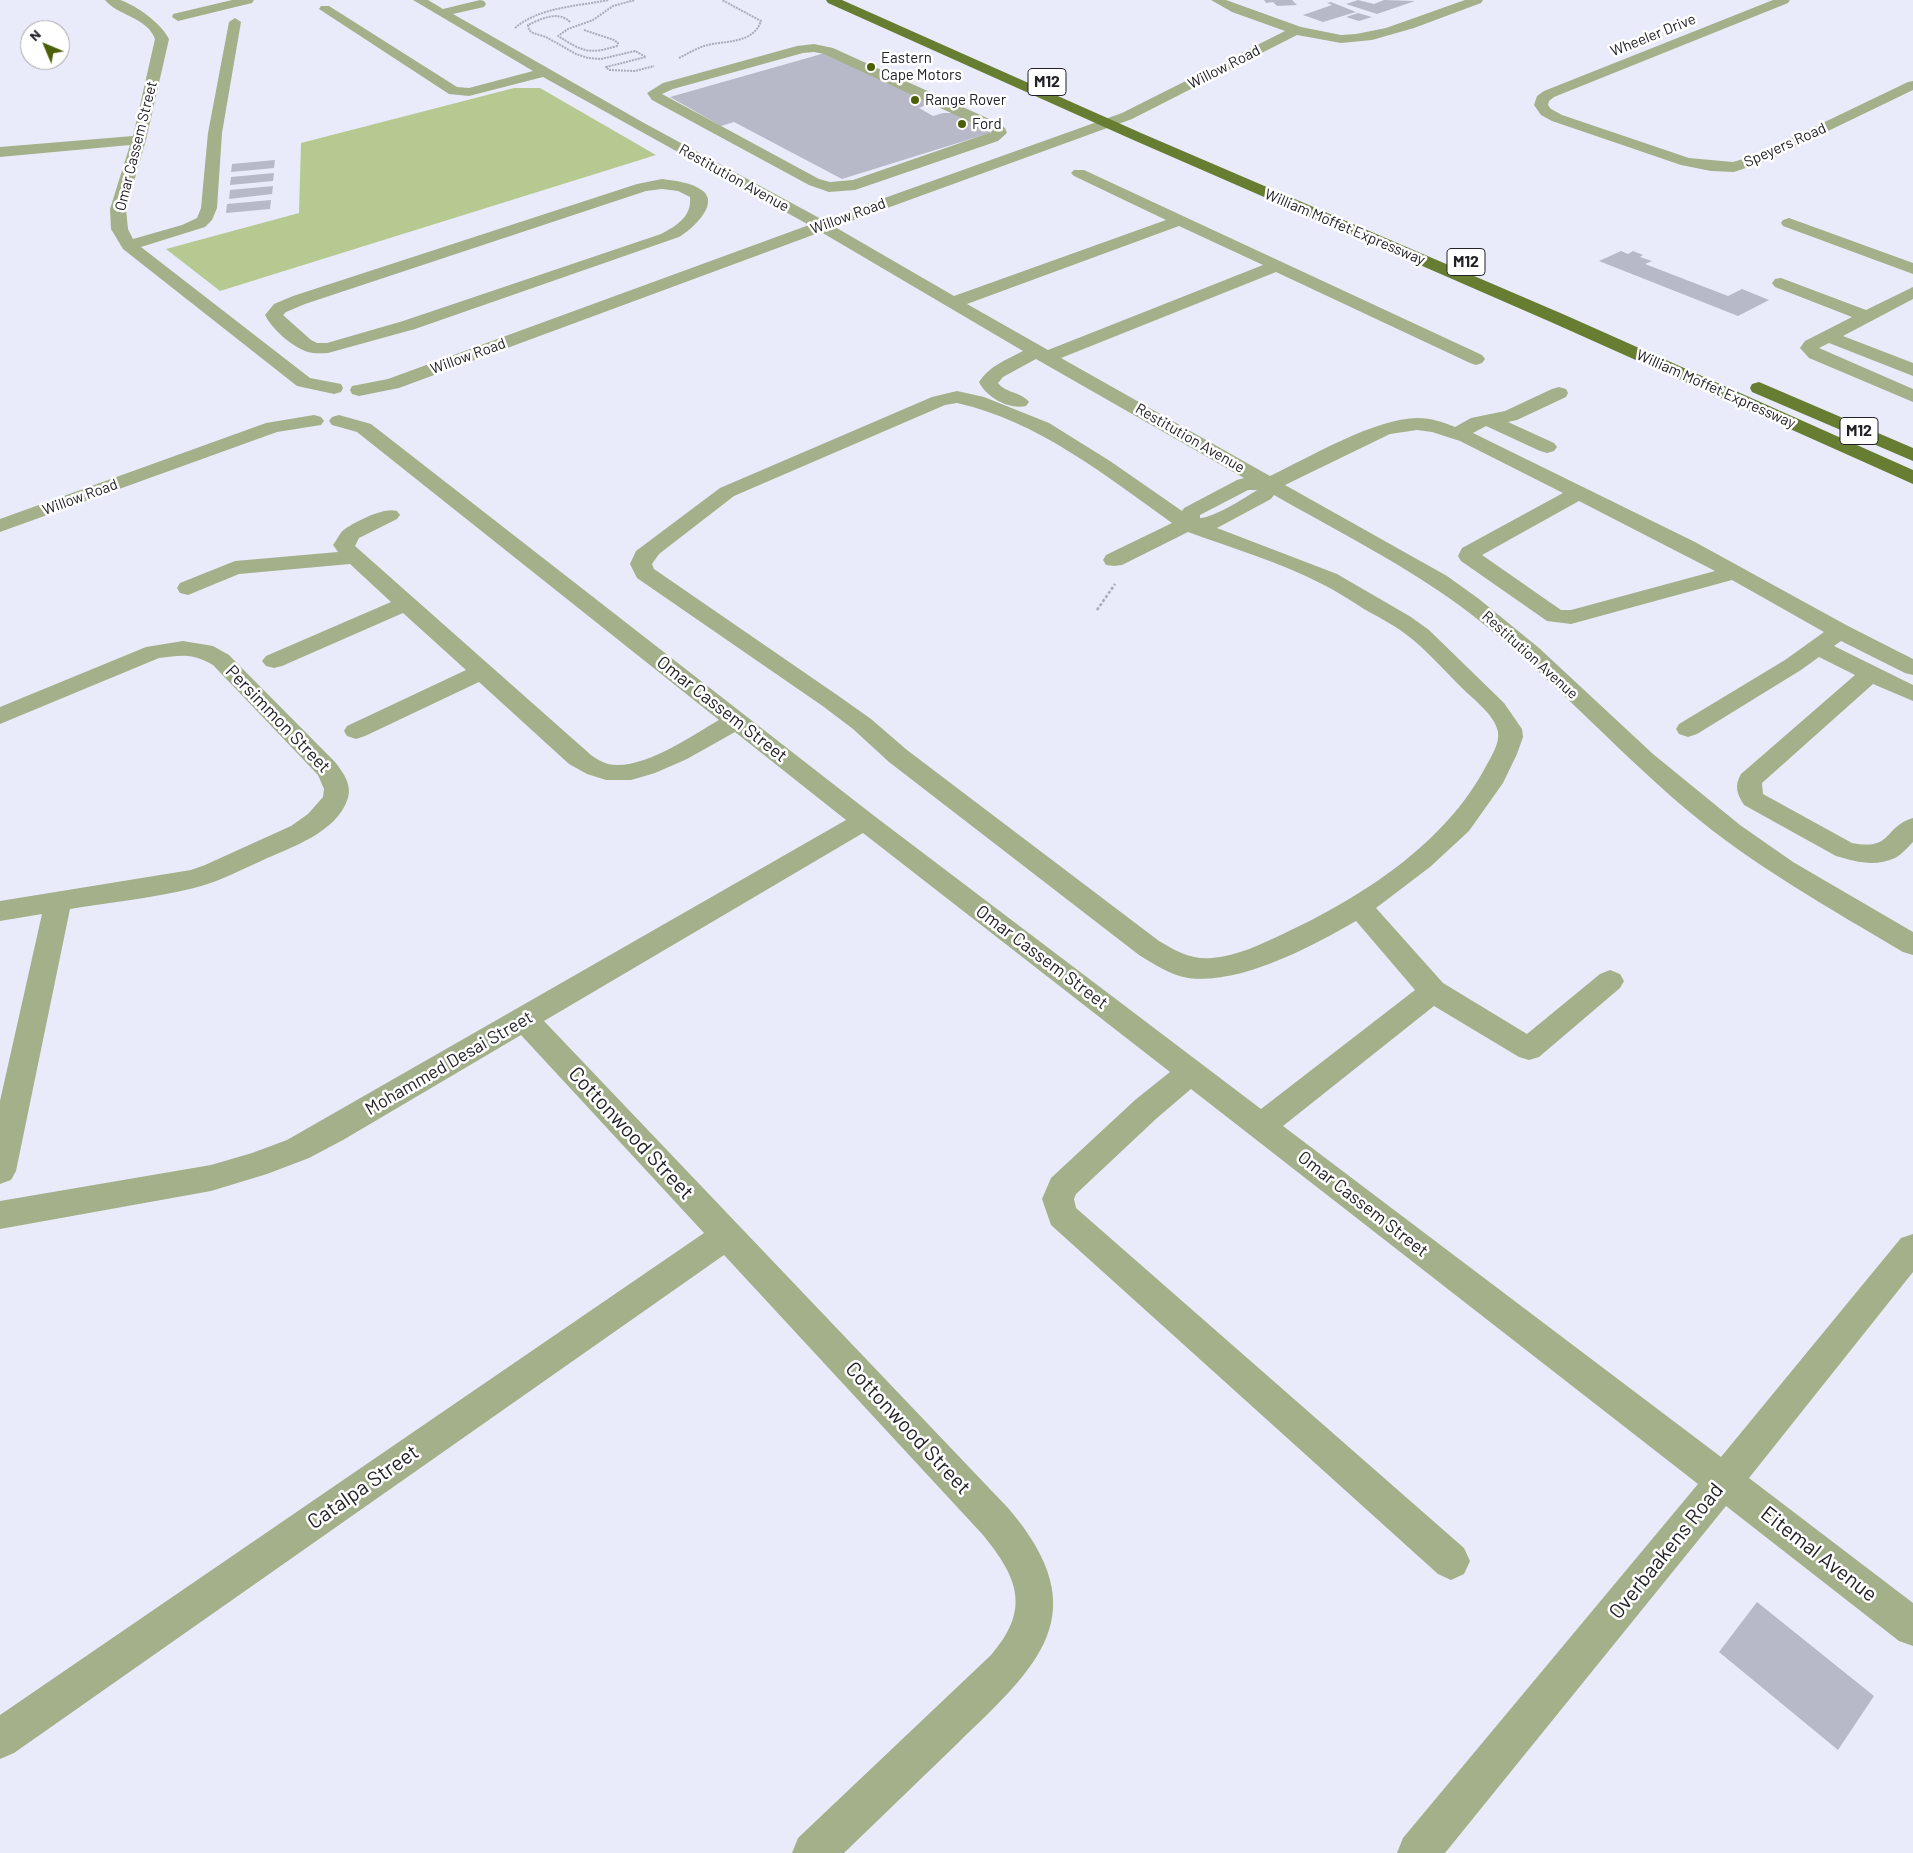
<!DOCTYPE html>
<html>
<head>
<meta charset="utf-8">
<style>
	body { margin:0 }
	#map { position:relative; width:1913px; height:1853px; overflow:hidden; background:#e9ebfb; font-family:Barlow,sans-serif }
	canvas { display:block }
	.north { position:absolute; left:20px; top:20px; width:50px; height:50px; box-sizing:border-box; background:#fff; border:1px solid #a6a6a9; border-radius:50%; rotate:315deg; font-size:14px; font-weight:700; line-height:20px; text-align:center; color:#212127 }
	.north::after { content:''; display:block; margin:auto; width:18px; height:22px; background:#4b5f08; clip-path:polygon(50% 0,100% 100%,50% 72%,0 100%) }
</style>
</head>
<body>
<div id="map">
<canvas width="1913" height="1853"></canvas>
<div class="north">N</div>
</div>
<script>
const context = document.querySelector('canvas').getContext('2d');
context.lineJoin = 'round';
function paint(path, color) { context.fillStyle = color; context.fill(path, 'evenodd'); }
function strokePath(path, color, width, dash) { context.strokeStyle = color; context.lineWidth = width; context.lineCap = dash ? 'butt' : 'round'; context.setLineDash(dash || []); context.stroke(path); }
function drawText(font, color, halo, rows, align = 'center') {
  context.font = font + ' Barlow,sans-serif'; context.lineWidth = 5; context.setLineDash([]); context.textBaseline = 'middle'; context.strokeStyle = halo; context.fillStyle = color; for (const [text, x, y, turn = 0] of rows) {
    context.save(); context.translate(x, y); context.rotate((+turn || 0) * Math.PI / 180); context.textAlign = isNaN(turn) ? turn : align; if (halo) context.strokeText(text, 0, 0); context.fillText(text, 0, 0); context.restore();
  }
}
paint(new Path2D(`
	M 514,88 L 540,88 L 656,155 L 220,291 L 166,249 L 299,213 L 301,143 Z`), '#b6c990');
paint(new Path2D(`
	M 1264,0 L 1292,0 L 1297,5 L 1277,6 L 1273,2 L 1266,3 Z
	M 1358,0 L 1374,4 L 1384,0 L 1415,1 L 1377,14 L 1346,4 Z
	M 1331,2 L 1356,12 L 1323,22 L 1303,15 L 1332,5 L 1327,3 Z
	M 1358,13 L 1372,17 L 1359,21 L 1346,17 Z
	M 825,53 L 928,101 L 926,105 L 919,108 L 933,116 L 943,113 L 959,113 L 988,127 L 990,133 L 842,179 L 734,122 L 721,126 L 670,97 Z
	M 275,160 L 274,168 L 231,172 L 232,164 Z
	M 274,173 L 273,181 L 230,185 L 231,177 Z
	M 273,186 L 272,194 L 229,199 L 230,190 Z
	M 271,200 L 270,209 L 226,213 L 227,204 Z
	M 1621,251 L 1628,254 L 1633,251 L 1643,255 L 1640,257 L 1652,261 L 1645,264 L 1728,296 L 1742,289 L 1769,300 L 1738,316 L 1599,261 Z
	M 1757,1602 L 1874,1696 L 1838,1750 L 1719,1652 Z`), '#b7b9c8');
strokePath(new Path2D(`
	M 570,22 C 558,10 541,19 528,25 L 529,30 L 533,33 L 546,37 L 576,54 L 588,58 L 601,59 L 635,51 L 646,57 L 606,67 L 609,70 L 635,71 L 654,66
	M 515,28 C 539,7 579,6 609,0
	M 584,30 L 614,40 L 618,43 L 617,46 C 588,55 582,51 558,36 L 568,29 L 593,20 L 613,6 L 635,0
	M 679,58 C 687,54 695,49 704,46 C 723,40 753,45 761,21 L 722,0`), '#aaabb8', 2, [2, 1]);
strokePath(new Path2D(`
	M 1097,610 L 1115,584`), '#aaabb8', 2.5, [3, 2]);
paint(new Path2D(`
	M 105,0 C 109,0 116,0 120,0 C 136,5 162,24 169,39 L 146,140 L 126,209 L 128,229 L 133,239 L 182,225 L 197,218 L 201,208 L 208,133 L 229,22 L 235,18 L 241,22 L 222,133 L 217,208 L 212,220 L 205,227 L 141,247 L 310,378 L 341,384 L 343,388 L 341,392 L 334,394 L 297,386 L 123,249 L 111,229 L 110,209 L 130,145 L 0,157 L 0,147 L 133,136 L 155,39 C 147,17 118,16 105,0 Z
	M 232,0 L 254,0 L 252,3 L 178,21 L 172,17 L 173,14 Z
	M 413,0 L 428,0 L 443,9 L 480,0 L 484,1 L 486,4 L 484,7 L 453,14 L 644,123 L 823,220 L 1122,113 L 1285,31 L 1232,12 L 1211,0 L 1226,0 L 1301,27 L 1341,35 L 1356,34 L 1386,28 L 1465,0 L 1483,0 L 1481,3 L 1414,28 L 1372,40 L 1341,43 L 1297,35 L 1132,119 L 835,227 L 954,296 L 1166,220 L 1074,176 L 1071,173 L 1074,170 L 1084,170 L 1482,355 L 1485,359 L 1482,363 L 1476,365 L 1470,363 L 1276,272 L 1061,358 L 1270,476 C 1310,457 1375,418 1418,418 C 1431,418 1443,422 1455,427 L 1471,418 L 1505,411 L 1552,389 L 1559,387 L 1566,389 L 1568,393 L 1566,397 L 1517,420 L 1508,422 L 1554,443 L 1557,447 L 1554,451 L 1547,453 L 1540,451 L 1486,426 L 1473,433 L 1695,542 L 1848,626 L 1913,659 L 1913,675 L 1905,673 L 1841,641 L 1834,646 L 1913,685 L 1913,701 L 1873,684 L 1762,783 L 1763,794 L 1852,843 C 1893,851 1883,827 1913,818 L 1913,842 C 1908,847 1901,855 1895,858 C 1875,867 1856,862 1836,856 L 1744,805 C 1737,794 1734,786 1741,774 L 1855,675 L 1819,657 L 1801,670 L 1697,734 L 1688,737 L 1679,734 L 1676,729 L 1679,724 L 1785,660 L 1824,632 L 1732,580 L 1571,624 L 1547,621 L 1461,561 L 1458,556 L 1462,548 L 1563,493 L 1460,441 L 1432,432 L 1417,430 L 1390,434 L 1285,485 L 1447,576 L 1479,599 L 1539,648 L 1653,754 L 1740,825 L 1793,862 L 1913,932 L 1913,955 L 1903,952 C 1829,908 1754,866 1687,810 C 1610,745 1543,668 1463,608 C 1405,565 1337,531 1274,495 L 1271,499 L 1217,528 L 1337,574 L 1411,617 L 1429,630 L 1504,703 L 1522,729 L 1523,737 L 1517,754 L 1503,783 L 1469,831 L 1430,867 L 1376,908 L 1443,983 L 1527,1034 L 1600,974 L 1610,970 L 1620,974 L 1624,981 L 1620,988 L 1539,1057 L 1529,1060 L 1519,1057 L 1434,1006 L 1283,1126 L 1721,1457 L 1901,1238 L 1913,1234 L 1913,1272 L 1749,1478 L 1913,1603 L 1913,1646 L 1899,1641 L 1726,1506 L 1445,1853 L 1397,1853 L 1403,1838 L 1698,1484 L 1191,1089 L 1157,1118 L 1076,1194 L 1074,1199 L 1076,1208 L 1464,1548 L 1470,1561 L 1464,1574 L 1451,1580 L 1438,1574 L 1051,1225 L 1042,1199 L 1051,1178 L 1135,1100 L 1170,1072 L 863,833 L 544,1021 L 1009,1509 C 1098,1614 1038,1666 958,1743 C 920,1780 882,1816 844,1853 L 792,1853 L 798,1838 L 991,1655 C 1031,1609 1018,1578 983,1535 L 724,1255 L 14,1753 L 0,1759 L 0,1715 L 704,1233 L 521,1035 L 343,1140 L 309,1158 L 267,1174 L 211,1191 L 0,1229 L 0,1201 L 211,1165 L 252,1153 L 287,1140 L 846,820 L 735,732 L 687,759 L 655,773 L 631,780 L 606,780 L 587,774 L 569,764 L 479,682 L 365,736 L 356,739 L 347,736 L 344,731 L 347,726 L 466,670 L 403,613 L 282,666 L 274,668 L 266,666 L 262,661 L 266,656 L 391,602 L 350,564 L 239,574 L 188,595 L 180,593 L 177,588 L 180,583 L 235,561 L 338,552 L 333,545 C 337,540 340,532 345,529 C 357,521 384,507 397,511 L 400,515 L 397,519 L 359,538 L 355,546 L 591,755 C 596,759 602,762 608,764 C 640,772 693,735 719,720 L 357,432 L 332,425 L 329,421 L 332,417 L 339,415 L 371,424 L 873,815 L 1261,1109 L 1415,990 L 1356,921 C 1311,947 1240,985 1188,978 C 1170,975 1154,964 1139,955 L 889,762 L 853,729 L 824,707 L 637,578 L 630,564 L 636,551 L 720,488 L 932,397 L 957,391 L 984,397 L 1049,423 L 1110,461 L 1182,511 L 1184,508 L 1237,480 L 1244,478 L 1036,359 L 1003,377 L 998,383 C 1005,393 1022,392 1029,402 L 1026,406 C 1009,410 986,397 979,382 C 989,366 1006,360 1023,351 L 821,232 L 399,388 L 359,396 L 352,394 L 350,390 L 352,386 L 388,379 L 809,225 L 543,77 L 469,96 L 449,94 L 319,9 L 321,6 L 329,6 L 457,87 L 469,88 L 533,71 ZM 1179,226 L 1263,265 L 1048,350 L 967,304 ZM 957,403 C 1038,421 1106,476 1172,523 L 1106,555 L 1103,560 L 1106,565 L 1114,566 L 1122,565 L 1188,532 C 1232,548 1279,562 1322,584 C 1336,591 1350,600 1364,609 C 1380,618 1398,627 1412,639 C 1430,654 1446,672 1462,688 C 1474,700 1495,715 1498,732 C 1500,743 1491,757 1486,766 C 1446,843 1362,897 1285,933 C 1261,944 1238,956 1212,958 C 1191,960 1176,951 1159,941 L 907,750 L 871,719 L 840,697 L 654,569 L 652,564 L 659,554 L 734,496 L 945,405 ZM 1248,490 L 1257,490 C 1245,498 1213,518 1200,518 L 1200,515 ZM 1579,501 L 1715,571 L 1571,610 L 1561,610 L 1482,555 Z
	M 1773,0 L 1790,0 L 1788,3 L 1554,97 L 1549,101 L 1548,105 L 1551,109 L 1562,115 L 1689,158 L 1733,162 L 1756,155 L 1908,82 L 1913,81 L 1913,90 L 1766,161 L 1734,172 L 1711,171 L 1681,165 L 1552,121 L 1541,115 L 1534,105 L 1537,96 L 1544,91 Z
	M 814,44 L 833,48 L 998,123 L 1005,128 L 1007,133 L 998,141 L 855,190 L 829,192 L 809,185 L 652,100 L 647,93 L 663,83 L 797,46 ZM 814,52 L 824,54 L 992,132 L 853,180 L 830,182 L 819,179 L 662,94 L 673,89 L 803,53 Z
	M 662,179 C 676,181 691,182 703,191 C 720,205 690,231 679,237 L 415,329 L 328,353 C 321,353 314,354 308,352 C 292,347 272,329 265,315 L 274,304 L 293,296 L 637,184 ZM 662,189 L 678,191 L 690,197 C 692,217 676,226 661,234 L 403,321 L 327,343 L 317,343 L 311,340 L 283,315 L 286,312 L 305,304 L 646,191 Z
	M 1789,218 L 1913,263 L 1913,274 L 1783,226 L 1781,223 L 1783,220 Z
	M 1781,278 L 1866,310 L 1913,287 L 1913,299 L 1843,336 L 1913,363 L 1913,376 L 1829,343 L 1819,348 L 1913,389 L 1913,402 L 1809,358 L 1800,348 L 1805,341 L 1852,317 L 1775,287 L 1772,283 L 1775,279 Z
	M 314,415 L 321,417 L 324,421 L 321,425 L 277,432 L 0,532 L 0,519 L 266,423 Z
	M 183,641 L 213,646 L 229,655 L 336,763 C 343,773 352,784 348,798 C 337,833 291,847 261,861 C 239,871 218,882 194,888 C 154,898 111,902 70,909 L 16,1171 L 11,1180 L 0,1184 L 0,1101 L 42,914 L 0,921 L 0,901 L 191,870 L 205,865 L 291,826 L 308,814 L 323,797 L 324,789 L 318,775 L 213,665 C 192,653 182,655 159,658 L 0,724 L 0,707 L 146,647 Z`), '#a3b08a');
paint(new Path2D(`
	M 826,0 L 842,0 L 1141,133 L 1565,315 L 1913,470 L 1913,484 L 1553,323 L 1131,139 L 828,3 Z
	M 1759,382 L 1913,448 L 1913,461 L 1752,392 L 1750,388 L 1752,384 Z`), '#677d32');
for (const [x, y, r, color] of [
	[871,67,5,"#4b5f08"],
	[915,100,5,"#4b5f08"],
	[962,124,5,"#4b5f08"]
]) { const dot = new Path2D(); dot.arc(x, y, r, 0, 2 * Math.PI); context.fillStyle = color; context.fill(dot); strokePath(dot, '#fff', 2); }
drawText('15px', '#212127', '#fff', [
	["Wheeler Drive",1653,35,-22],
	["Willow Road",1224,67,-27],
	["Speyers Road",1785,145,-24],
	["Omar Cassem Street",136,146,-76],
	["Restitution Avenue",734,178,29],
	["Willow Road",848,216,-20],
	["William Moffet Expressway",1345,227,23],
	["Willow Road",468,356,-20],
	["William Moffet Expressway",1716,389,24],
	["Restitution Avenue",1190,438,30],
	["Willow Road",80,497,-20],
	["Restitution Avenue",1530,655,42]
]);
drawText('15px', '#212127', '#fff', [
	["Eastern",881,58],
	["Cape Motors",881,75],
	["Range Rover",925,100],
	["Ford",972,124]
], 'left');
for (const [x, y, w] of [
	[1047,82,38],
	[1466,262,38],
	[1859,431,38]
]) { const box = new Path2D(); box.roundRect(x - w / 2, y - 13.5, w, 27, 4); context.fillStyle = '#fff'; context.fill(box); strokePath(box, '#212127', 1); }
drawText('bold 16px', '#212127', null, [
	["M12",1047,82],
	["M12",1466,262],
	["M12",1859,431]
]);
drawText('18px', '#212127', '#fff', [
	["Omar Cassem Street",722,709,38],
	["Persimmon Street",278,719,46],
	["Omar Cassem Street",1042,957,37],
	["Mohammed Desai Street",449,1063,-30],
	["Omar Cassem Street",1363,1204,38]
]);
drawText('21px', '#212127', '#fff', [
	["Cottonwood Street",631,1133,47],
	["Cottonwood Street",908,1428,47],
	["Catalpa Street",363,1487,-35],
	["Overbaakens Road",1666,1551,-51],
	["Eitemal Avenue",1819,1554,38]
]);
</script>
</body>
</html>
